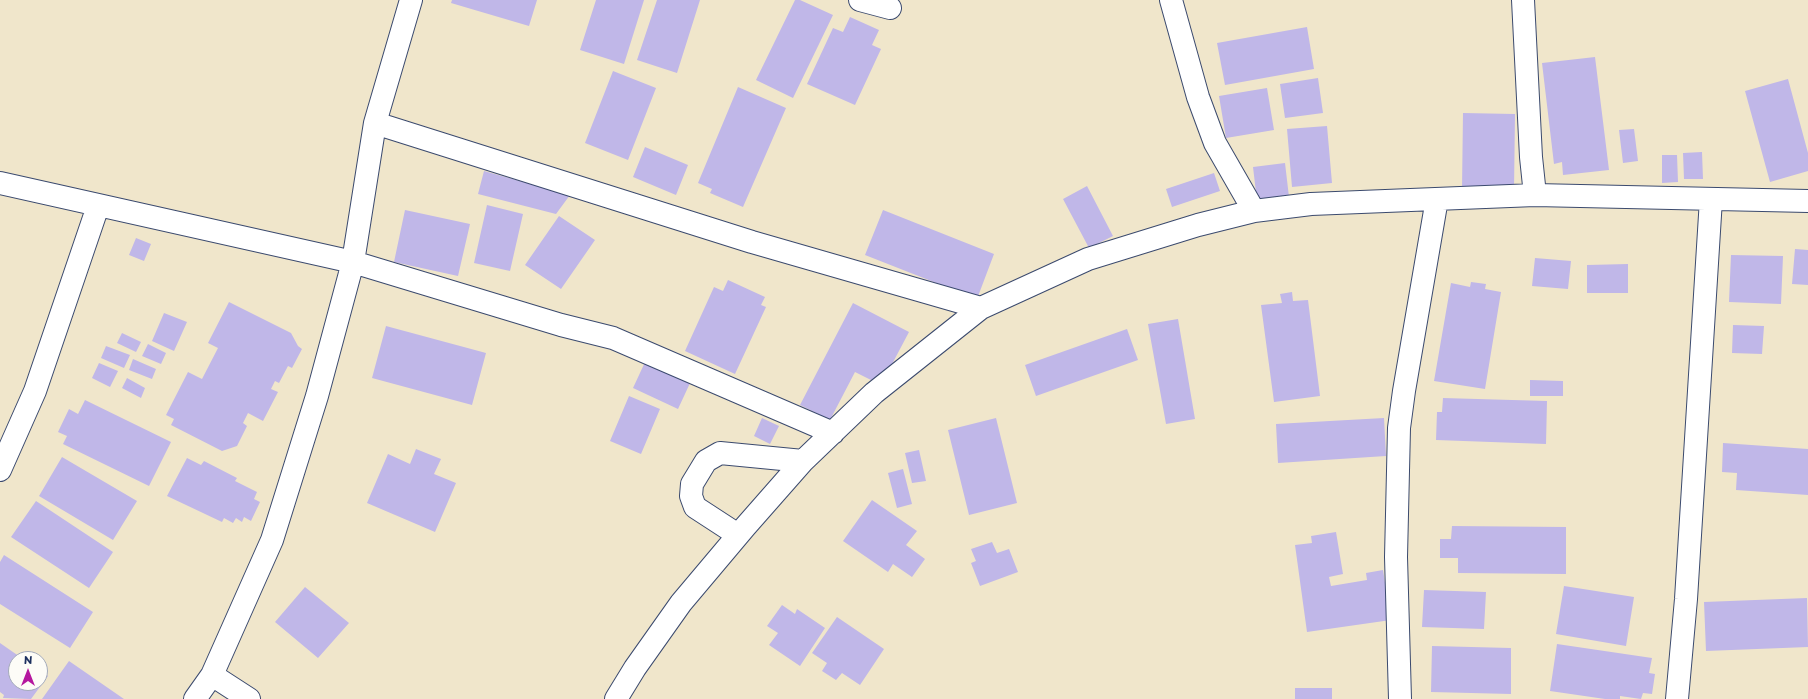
<!DOCTYPE html>
<html>
<head>
<meta charset="utf-8">
<style>
	body { margin:0 }
	#map { position:relative; width:1808px; height:699px; overflow:hidden; background:#f0e6cb; font-family:"Playpen Sans",sans-serif }
	canvas { display:block }
	.north { position:absolute; left:8px; top:651px; width:40px; height:40px; box-sizing:border-box; background:#fdfcf7; border:1px solid #a3aaba; border-radius:50%; rotate:0deg; font-size:11px; font-weight:700; line-height:16px; text-align:center; color:#1b2f5e }
	.north::after { content:''; display:block; margin:auto; width:14px; height:18px; background:#b5179e; clip-path:polygon(50% 0,100% 100%,50% 72%,0 100%) }
</style>
</head>
<body>
<div id="map">
<canvas width="1808" height="699"></canvas>
<div class="north">N</div>
</div>
<script>
const context = document.querySelector('canvas').getContext('2d');
context.lineJoin = 'round';
function paint(path, color) { context.fillStyle = color; context.fill(path, 'evenodd'); }
function strokePath(path, color, width, dash) { context.strokeStyle = color; context.lineWidth = width; context.lineCap = dash ? 'butt' : 'round'; context.setLineDash(dash || []); context.stroke(path); }
paint(new Path2D(`
	M 452,0 L 537,0 L 529,26 L 451,3 Z
	M 596,0 L 644,0 L 624,64 L 580,50 Z
	M 657,0 L 700,0 L 677,73 L 637,60 Z
	M 795,0 L 800,0 L 833,15 L 793,98 L 756,80 Z
	M 850,17 L 879,30 L 872,45 L 881,49 L 855,105 L 807,84 L 833,28 L 843,32 Z
	M 1307,27 L 1314,69 L 1225,85 L 1217,43 Z
	M 1595,57 L 1609,170 L 1563,175 L 1562,162 L 1554,164 L 1542,63 Z
	M 613,71 L 656,88 L 628,160 L 585,143 Z
	M 1318,78 L 1323,113 L 1285,118 L 1280,84 Z
	M 1788,79 L 1808,153 L 1808,171 L 1770,182 L 1745,91 Z
	M 738,87 L 786,108 L 743,207 L 710,193 L 712,189 L 698,183 Z
	M 1267,88 L 1274,130 L 1226,138 L 1219,96 Z
	M 1463,113 L 1515,114 L 1514,190 L 1462,189 Z
	M 1327,126 L 1332,183 L 1292,187 L 1287,129 Z
	M 1634,129 L 1638,161 L 1623,163 L 1619,130 Z
	M 645,147 L 688,165 L 676,195 L 633,177 Z
	M 1702,152 L 1703,179 L 1684,179 L 1683,153 Z
	M 1662,155 L 1677,155 L 1678,182 L 1662,183 Z
	M 1285,163 L 1289,197 L 1257,201 L 1253,167 Z
	M 484,171 L 570,195 L 556,214 L 478,194 Z
	M 1214,173 L 1220,191 L 1172,207 L 1166,189 Z
	M 1087,186 L 1113,236 L 1089,248 L 1063,199 Z
	M 487,205 L 523,214 L 510,271 L 474,263 Z
	M 405,210 L 470,224 L 458,276 L 394,262 Z
	M 883,210 L 994,254 L 977,299 L 865,255 Z
	M 559,216 L 595,240 L 561,289 L 525,265 Z
	M 136,238 L 151,244 L 144,261 L 129,255 Z
	M 1795,249 L 1808,250 L 1808,285 L 1792,284 Z
	M 1731,255 L 1783,256 L 1781,304 L 1729,302 Z
	M 1535,258 L 1571,261 L 1568,289 L 1532,286 Z
	M 1628,264 L 1628,293 L 1587,293 L 1587,265 Z
	M 728,280 L 765,297 L 761,305 L 766,307 L 735,374 L 685,351 L 714,287 L 723,291 Z
	M 1471,282 L 1486,284 L 1485,289 L 1501,292 L 1485,389 L 1434,381 L 1451,283 L 1470,287 Z
	M 1292,292 L 1293,301 L 1308,300 L 1320,396 L 1274,402 L 1261,305 L 1282,303 L 1280,294 Z
	M 229,302 L 291,333 L 298,346 L 302,349 L 292,368 L 288,366 L 279,383 L 275,381 L 271,389 L 278,392 L 263,421 L 248,413 L 243,423 L 247,426 L 237,446 L 222,451 L 171,425 L 174,419 L 166,415 L 188,372 L 202,379 L 218,348 L 208,343 Z
	M 853,303 L 909,332 L 881,385 L 855,372 L 830,420 L 800,405 Z
	M 164,313 L 187,322 L 174,351 L 152,341 Z
	M 1178,319 L 1195,419 L 1166,424 L 1148,324 Z
	M 1733,325 L 1764,326 L 1762,354 L 1732,353 Z
	M 386,326 L 486,353 L 472,405 L 372,378 Z
	M 1127,329 L 1138,360 L 1036,396 L 1025,365 Z
	M 122,333 L 141,342 L 136,352 L 117,343 Z
	M 148,344 L 166,353 L 161,364 L 142,356 Z
	M 106,346 L 130,355 L 124,368 L 101,358 Z
	M 133,359 L 156,369 L 152,379 L 129,370 Z
	M 646,360 L 691,381 L 678,409 L 633,388 Z
	M 99,363 L 118,371 L 110,387 L 92,378 Z
	M 127,378 L 145,388 L 141,398 L 122,388 Z
	M 1530,380 L 1563,381 L 1563,396 L 1530,396 Z
	M 629,396 L 660,409 L 641,454 L 610,441 Z
	M 1443,398 L 1547,401 L 1546,444 L 1436,440 L 1437,412 L 1442,412 Z
	M 85,400 L 171,442 L 149,486 L 63,444 L 67,436 L 58,432 L 69,409 L 78,414 Z
	M 762,418 L 779,426 L 770,444 L 754,436 Z
	M 996,418 L 1017,503 L 969,515 L 948,430 Z
	M 1384,418 L 1386,456 L 1278,463 L 1276,424 Z
	M 1723,443 L 1808,449 L 1808,495 L 1736,490 L 1737,473 L 1722,472 Z
	M 416,449 L 441,459 L 434,474 L 456,483 L 435,532 L 367,503 L 388,454 L 410,464 Z
	M 919,450 L 926,481 L 912,483 L 905,453 Z
	M 62,457 L 137,501 L 113,540 L 39,496 Z
	M 187,458 L 201,465 L 204,461 L 237,478 L 235,481 L 257,492 L 254,499 L 260,502 L 251,521 L 244,517 L 242,522 L 236,518 L 233,523 L 224,518 L 222,522 L 167,496 Z
	M 903,469 L 912,504 L 897,508 L 888,473 Z
	M 872,500 L 917,531 L 906,545 L 925,559 L 912,577 L 893,564 L 888,572 L 843,541 Z
	M 36,501 L 113,552 L 89,588 L 11,537 Z
	M 1452,526 L 1566,527 L 1566,574 L 1458,573 L 1458,558 L 1440,558 L 1440,539 L 1451,539 Z
	M 1336,532 L 1343,574 L 1329,577 L 1331,586 L 1367,580 L 1366,573 L 1383,570 L 1391,620 L 1307,632 L 1295,545 L 1312,543 L 1311,536 Z
	M 992,542 L 997,553 L 1009,549 L 1018,572 L 980,586 L 971,563 L 976,561 L 971,549 Z
	M 4,555 L 93,612 L 70,648 L 0,604 L 0,562 Z
	M 1564,586 L 1634,597 L 1626,646 L 1556,634 Z
	M 305,587 L 349,623 L 318,658 L 275,622 Z
	M 1424,590 L 1486,592 L 1484,629 L 1422,627 Z
	M 1807,598 L 1808,647 L 1706,651 L 1704,602 Z
	M 782,605 L 795,614 L 797,609 L 825,628 L 800,666 L 769,645 L 778,633 L 767,626 Z
	M 837,617 L 884,649 L 860,685 L 842,673 L 836,680 L 822,671 L 827,663 L 812,653 Z
	M 0,643 L 23,659 L 16,659 L 16,683 L 40,683 L 40,670 L 48,676 L 31,699 L 3,698 L 4,695 L 0,692 Z
	M 1557,644 L 1652,658 L 1649,673 L 1655,674 L 1652,694 L 1643,693 L 1641,699 L 1620,696 L 1620,699 L 1605,699 L 1550,691 Z
	M 1432,646 L 1511,648 L 1511,694 L 1431,692 Z
	M 69,661 L 124,699 L 42,699 Z
	M 1295,688 L 1332,688 L 1332,699 L 1295,699 Z`), '#c0b7e8');
const minor = new Path2D(`
	M 860,0 L 890,8
	M 1171,0 L 1198,97 L 1215,143 L 1254,211
	M 1523,0 L 1531,157 L 1535,195
	M 375,123 L 752,242 L 981,308
	M 0,183 L 353,262 L 561,325 L 613,338 L 833,433
	M 0,470 L 35,391 L 98,206
	M 738,535 L 695,507 L 691,496 L 692,484 L 706,461 L 720,453 L 803,461
	M 212,675 L 249,699
	M 195,699 L 212,675 L 272,540 L 317,396 L 353,262 L 375,123 L 411,0
	M 616,699 L 635,668 L 681,603 L 745,527 L 803,461 L 874,393 L 981,308 L 1088,259 L 1198,225 L 1254,211 L 1311,204 L 1535,195 L 1808,201
	M 1400,699 L 1396,557 L 1399,428 L 1404,391 L 1437,199
	M 1677,699 L 1686,599 L 1711,199`);
strokePath(minor, '#3b4a6e', 24);
strokePath(minor, '#fff', 22);
</script>
</body>
</html>
